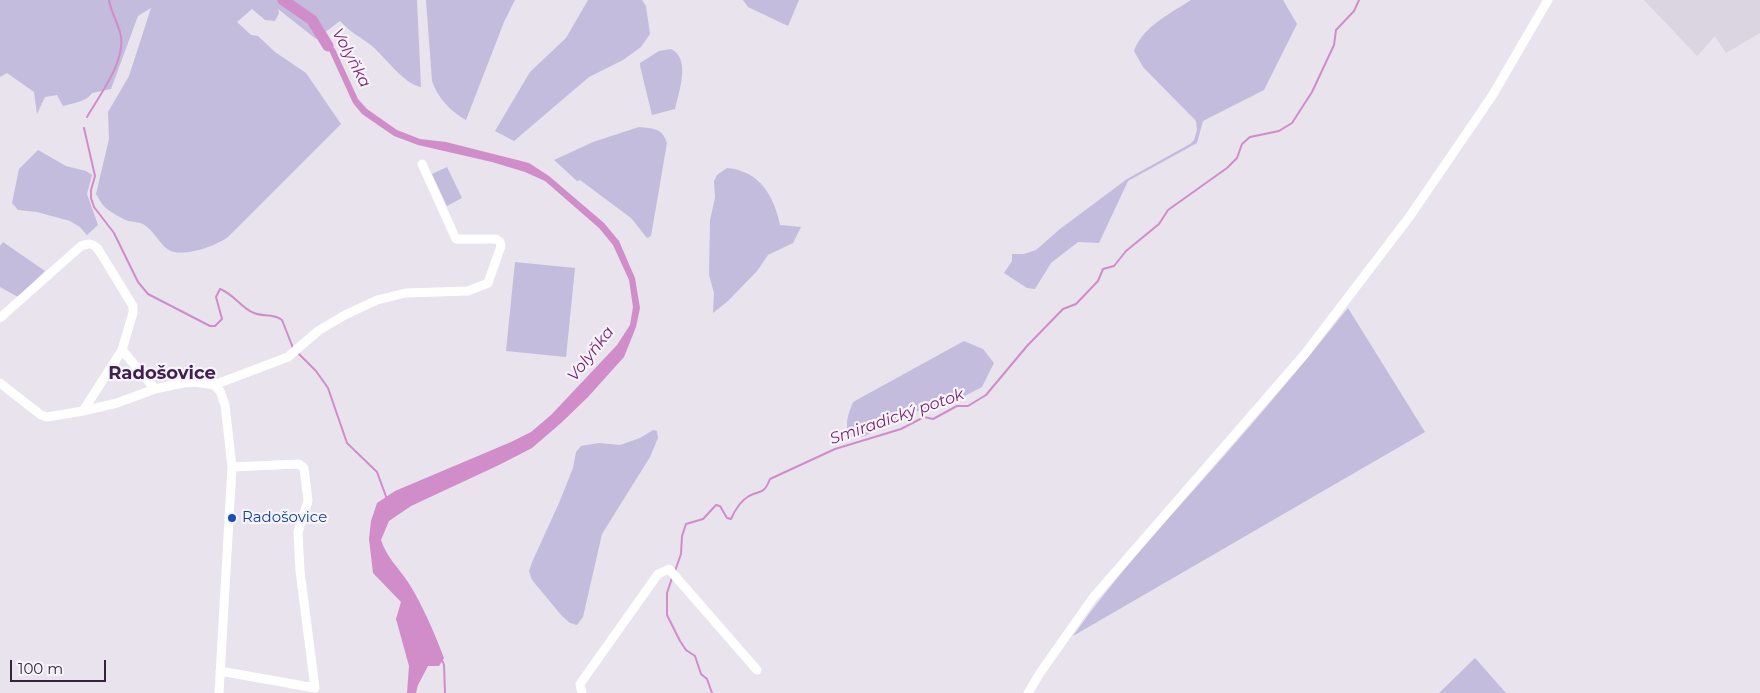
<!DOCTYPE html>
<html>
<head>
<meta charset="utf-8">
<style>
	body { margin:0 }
	#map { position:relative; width:1760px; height:693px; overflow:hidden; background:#e8e3ed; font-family:Montserrat,sans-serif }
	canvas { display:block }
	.scale { position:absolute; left:10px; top:660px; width:96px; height:22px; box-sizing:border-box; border:2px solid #35233e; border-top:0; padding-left:6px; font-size:15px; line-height:18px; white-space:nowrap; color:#35233e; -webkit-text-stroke:4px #f6f4f9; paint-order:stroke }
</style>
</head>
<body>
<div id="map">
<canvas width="1760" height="693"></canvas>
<div class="scale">100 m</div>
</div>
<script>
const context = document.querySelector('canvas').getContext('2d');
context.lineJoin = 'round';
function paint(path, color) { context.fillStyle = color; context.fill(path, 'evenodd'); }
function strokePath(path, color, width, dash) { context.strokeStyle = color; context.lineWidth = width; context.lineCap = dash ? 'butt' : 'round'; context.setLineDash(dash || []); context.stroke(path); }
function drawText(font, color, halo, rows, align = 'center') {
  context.font = font + ' Montserrat,sans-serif'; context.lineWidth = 4.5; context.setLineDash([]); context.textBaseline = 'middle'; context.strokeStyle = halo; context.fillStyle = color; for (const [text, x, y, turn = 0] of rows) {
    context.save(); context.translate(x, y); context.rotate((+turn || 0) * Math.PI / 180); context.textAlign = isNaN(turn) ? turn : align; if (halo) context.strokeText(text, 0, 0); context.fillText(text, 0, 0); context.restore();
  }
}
paint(new Path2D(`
	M 1644,0 L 1760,0 L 1760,33 L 1726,53 L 1715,36 L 1697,56 Z`), '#dbd4e1');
paint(new Path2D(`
	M 0,0 L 417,0 L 421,87 C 405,85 384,56 371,45 C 359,36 351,33 340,21 L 316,39 L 278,9 L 279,13 L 275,21 L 265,20 L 252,9 L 237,22 L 251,35 L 258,36 L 275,52 L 306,73 L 341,124 L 228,237 C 216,246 181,259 167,249 C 158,241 153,230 143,224 C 138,222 133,222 128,221 C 121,218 110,212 105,207 C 101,204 99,198 96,194 L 109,139 L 108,112 L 129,76 L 151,8 L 138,16 L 111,89 L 92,93 C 86,102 73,103 63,106 L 57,95 L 45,97 L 37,114 L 34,92 L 7,73 L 0,77 Z
	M 426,0 L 515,0 L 504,22 L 466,120 C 450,111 438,98 432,81 Z
	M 588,0 L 642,0 L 646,6 L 650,34 L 641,47 L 623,60 L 589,77 L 514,141 L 495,131 L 530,72 L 566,38 Z
	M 743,0 L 799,0 L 788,26 L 748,7 Z
	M 1191,0 L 1283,0 L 1297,24 L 1264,90 L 1203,121 L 1197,143 L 1128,181 L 1099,243 L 1078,242 L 1051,263 L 1035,289 L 1027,288 L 1004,273 L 1012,261 L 1012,254 L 1024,254 L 1036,250 L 1060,229 L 1127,179 L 1190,144 L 1194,140 L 1197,130 L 1196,121 L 1143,67 L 1134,51 C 1143,26 1170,14 1191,0 Z
	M 671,49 C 691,58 679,92 675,109 L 652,115 L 640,66 L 640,63 L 659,51 Z
	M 639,127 C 653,129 662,127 667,143 L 651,236 L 647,238 L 631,218 L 580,180 L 577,181 L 554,160 L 593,142 Z
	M 38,150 L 66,166 L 86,171 L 92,175 L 87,194 L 98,225 L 87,235 L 80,227 L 70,221 L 37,212 L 18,210 L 12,203 L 19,169 Z
	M 447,167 L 462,198 L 447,206 L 432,174 Z
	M 727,168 C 760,171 774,196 780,225 L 801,227 L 793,243 L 768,255 L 757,271 L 728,301 L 713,313 L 714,293 L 709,275 L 710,220 L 715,198 L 714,181 L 717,175 Z
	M 3,242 L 45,271 L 18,297 L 0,287 L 0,246 Z
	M 515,262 L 575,268 L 566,357 L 506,351 Z
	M 1348,308 L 1425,432 L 1073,636 C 1118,572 1172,515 1224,456 C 1266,408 1308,358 1348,308 Z
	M 964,341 L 983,349 L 994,363 L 982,387 L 949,404 L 925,411 L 914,411 L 863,437 L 850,437 C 844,424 848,415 853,402 Z
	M 653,430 L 657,431 L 658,438 L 650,457 L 602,534 L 583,617 L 577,625 L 570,623 L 562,616 L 532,580 L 529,571 L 533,560 L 559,503 L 573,468 L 576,452 L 581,446 L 599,443 L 620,445 L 640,438 Z
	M 1475,658 L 1506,693 L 1439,693 Z`), '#c3bcdd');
paint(new Path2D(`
	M 321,33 L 335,49 L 358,99 L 367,109 L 397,130 L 420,139 L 446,142 L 529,163 L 549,176 L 604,223 L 619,241 L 635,278 L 640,308 L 636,327 L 624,357 L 588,397 L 561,423 L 532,448 L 499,465 L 411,506 L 389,521 L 381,540 C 387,558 398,567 408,582 C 423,606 434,632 444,658 L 439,666 L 428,666 L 418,685 L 416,693 L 407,693 L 409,666 L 396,619 L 401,602 L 373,573 L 369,539 L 371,521 L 377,503 L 395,491 L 511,442 L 531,432 L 551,415 L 617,345 L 630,325 L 633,307 L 629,280 L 613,245 L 599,228 L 545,181 L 525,172 L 492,162 L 418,145 L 394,136 L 362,114 L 353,103 Z`), '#d18cca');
strokePath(new Path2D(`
	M 87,117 C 99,96 125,62 121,37 C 119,24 111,13 109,0
	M 84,128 L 95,176 L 91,190 L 91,198 L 94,207 L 114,233 L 138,282 L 148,294 L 210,326 L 215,326 L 222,319 L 216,297 L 220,289 C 234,294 242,309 254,313 C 263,317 273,313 282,320 L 293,348
	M 298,353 L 316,371 L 328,388 L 347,443 L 377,472 L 387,499
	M 675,571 L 681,554 L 682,536 L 686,524 L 703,519 L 716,505 L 720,506 L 727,518 L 731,519 C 735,510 740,501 749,496 C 762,490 764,494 770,479 L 835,449 L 901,429 L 924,417 L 933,419 L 957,406 L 968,406 L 986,395 L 1027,346 L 1063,309 L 1076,304 L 1098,281 L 1103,269 L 1114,266 L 1126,251 L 1159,224 L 1168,210 L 1227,168 L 1237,158 L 1242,144 L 1250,137 L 1279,131 L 1292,123 L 1312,92 L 1334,45 L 1336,30 L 1354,11 L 1359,0
	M 672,578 L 667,593 L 667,615 L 680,641 L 686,650 L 695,656 L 701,674 L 707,679 L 712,693
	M 442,660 L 444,665 L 445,693`), '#d18cca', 2);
strokePath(new Path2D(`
	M 283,0 L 312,20 L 328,46`), '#d18cca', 11);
strokePath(new Path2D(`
	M 0,318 L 81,246 C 89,243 92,243 98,249 L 133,306 L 133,313 L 122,350 L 155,389
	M 0,383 L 41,415 L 47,417 L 83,411 L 117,403 L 155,389 L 183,383 L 196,382 L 214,385 L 288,357 L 318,331 L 345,315 L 377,300 L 406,293 L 468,291 L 488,283 L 501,246 L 500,242 L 496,239 L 456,239 L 422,164
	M 214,385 L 220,391 L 225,405 L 232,467 L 219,693
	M 83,411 L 122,350
	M 220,671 L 315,688 L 300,571 L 298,532 L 308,501 L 304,468 L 299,464 L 232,467
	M 582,693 L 580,684 L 658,574 L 669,569 L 757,670
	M 1028,693 L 1040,673 L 1092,599 L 1304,355 L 1410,216 L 1492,96 L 1548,0`), '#fff', 9);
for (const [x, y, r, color] of [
	[232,518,5,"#1a4fb4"]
]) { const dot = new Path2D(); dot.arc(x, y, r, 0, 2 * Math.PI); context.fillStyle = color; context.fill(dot); strokePath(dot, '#f6f4f9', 2); }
drawText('15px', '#164399', '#f6f4f9', [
	["Radošovice",242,518]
], 'left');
drawText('italic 16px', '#791e70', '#f6f4f9', [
	["Volyňka",351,58,62],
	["Volyňka",591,354,-52],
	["Smiradický potok",897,417,-19]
]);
drawText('bold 18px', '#411f50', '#f6f4f9', [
	["Radošovice",162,374]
]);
</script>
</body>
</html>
